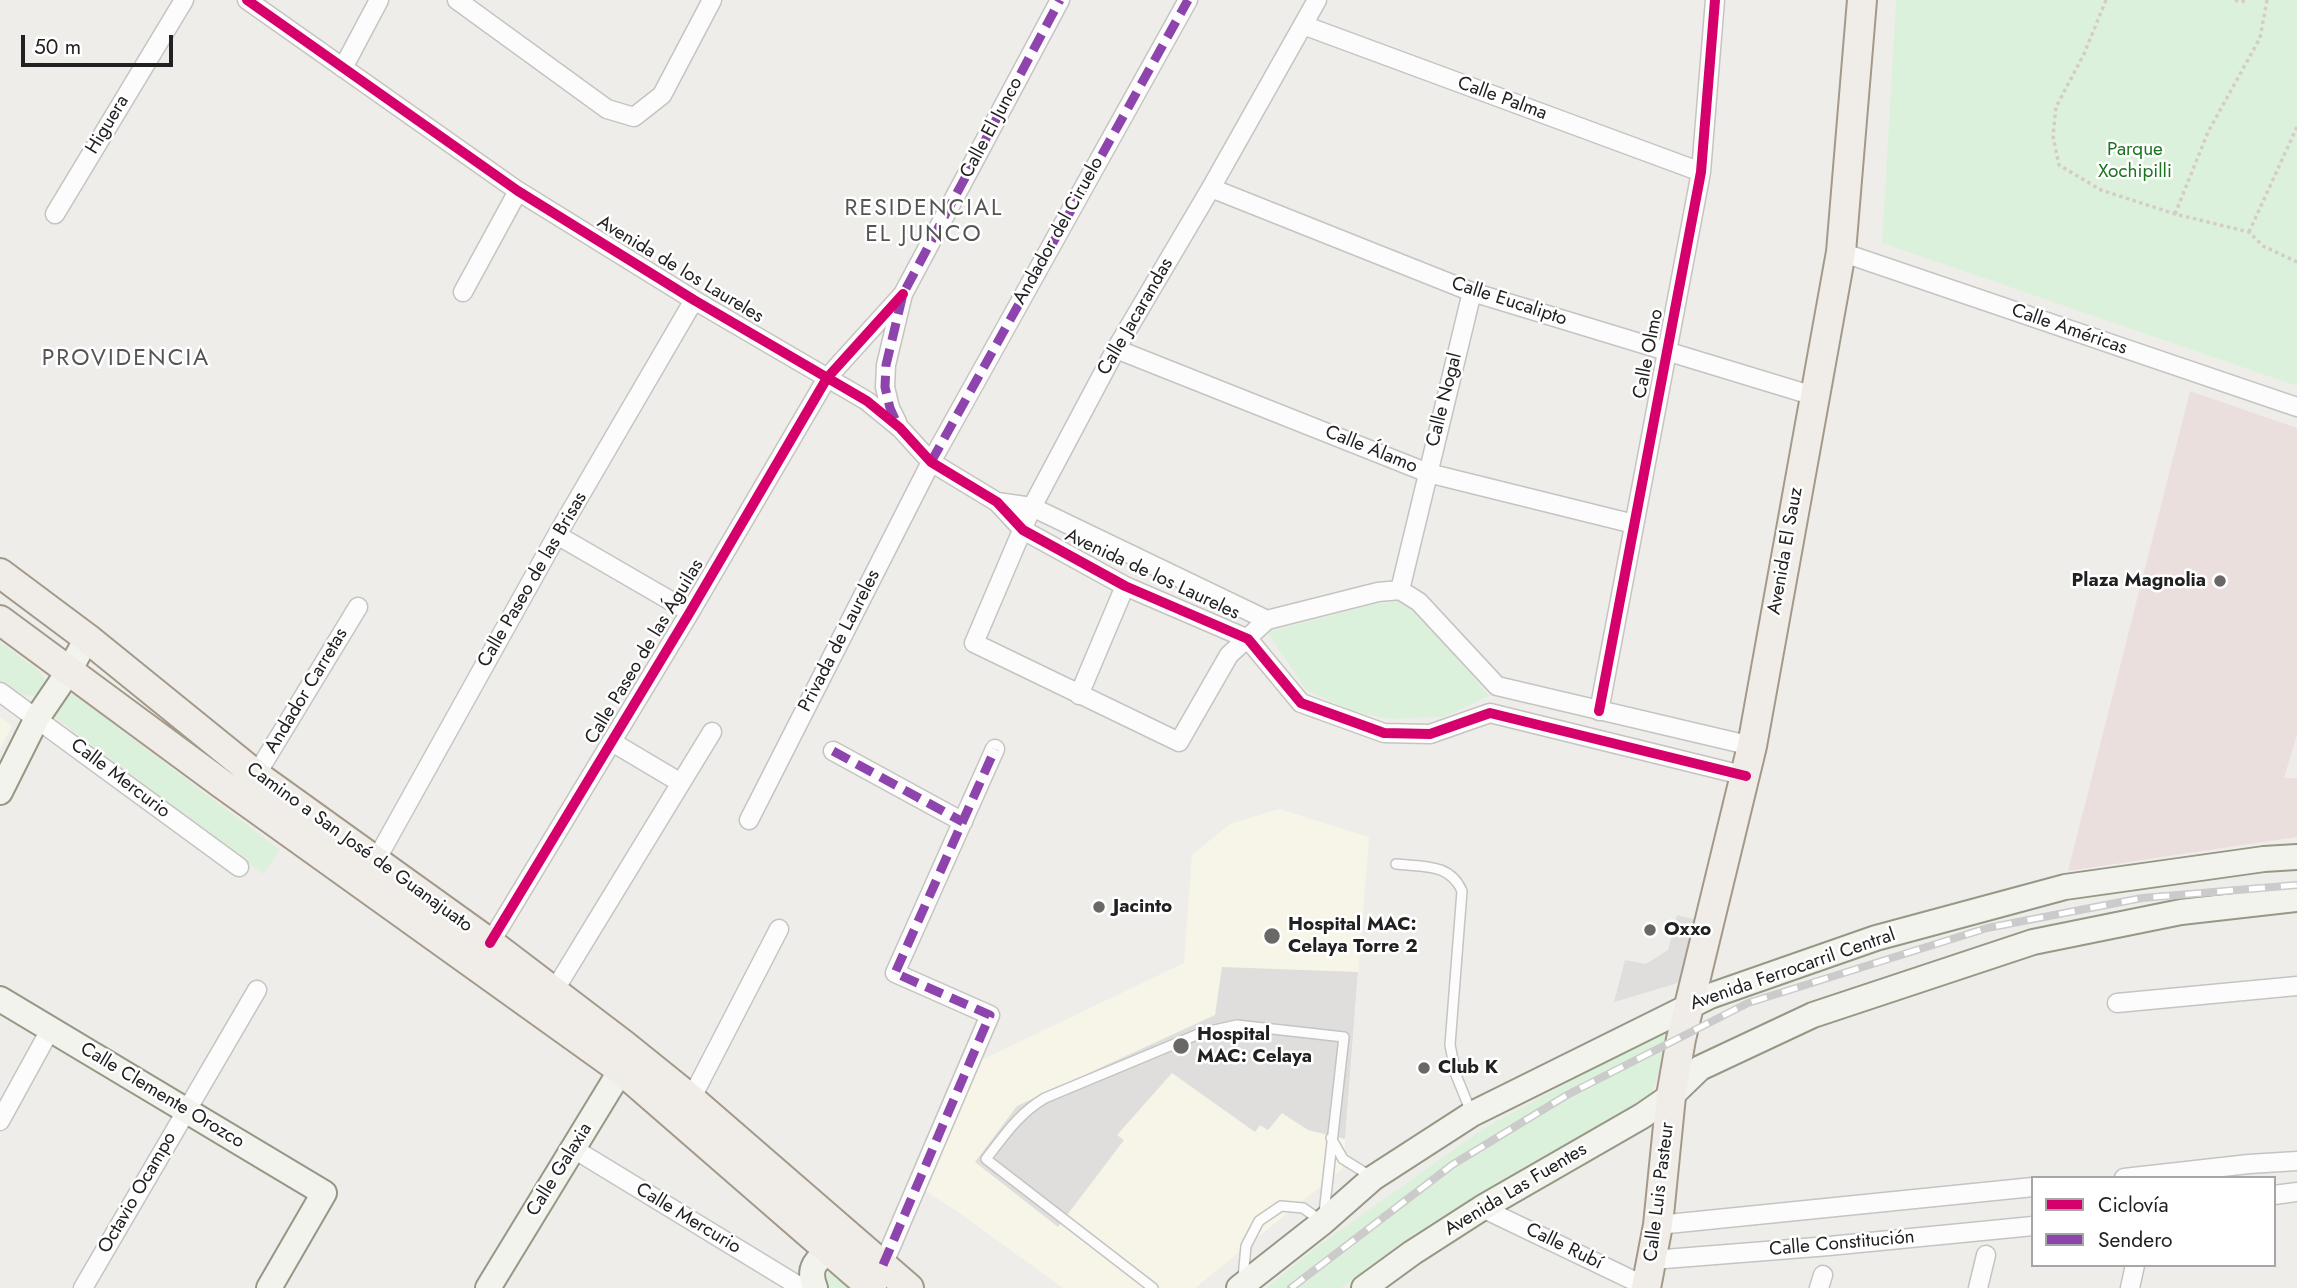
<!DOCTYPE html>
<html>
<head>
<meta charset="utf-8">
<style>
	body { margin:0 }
	#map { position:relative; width:2297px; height:1288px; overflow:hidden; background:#efedea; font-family:Jost,sans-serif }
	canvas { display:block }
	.legend { position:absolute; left:2031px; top:1176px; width:245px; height:91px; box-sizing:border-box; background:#fff; border:2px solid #a6a6a6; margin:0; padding:9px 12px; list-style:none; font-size:21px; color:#212121 }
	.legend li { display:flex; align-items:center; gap:14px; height:35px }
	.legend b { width:35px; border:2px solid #a6a6a6 }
	.scale { position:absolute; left:21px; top:35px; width:152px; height:32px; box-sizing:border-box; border:4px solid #212121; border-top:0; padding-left:9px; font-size:21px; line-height:24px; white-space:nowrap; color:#212121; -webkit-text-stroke:5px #fff; paint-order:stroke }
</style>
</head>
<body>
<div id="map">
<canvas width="2297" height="1288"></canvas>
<ul class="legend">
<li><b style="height:9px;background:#d6006c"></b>Ciclovía</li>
<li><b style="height:9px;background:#8e44ad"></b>Sendero</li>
</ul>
<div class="scale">50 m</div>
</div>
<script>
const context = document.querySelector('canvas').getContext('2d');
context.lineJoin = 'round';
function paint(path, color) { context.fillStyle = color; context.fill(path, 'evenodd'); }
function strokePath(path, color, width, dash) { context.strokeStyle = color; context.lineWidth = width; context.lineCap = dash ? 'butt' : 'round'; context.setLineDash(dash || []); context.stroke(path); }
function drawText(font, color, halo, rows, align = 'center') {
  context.font = font + ' Jost,sans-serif'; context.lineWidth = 5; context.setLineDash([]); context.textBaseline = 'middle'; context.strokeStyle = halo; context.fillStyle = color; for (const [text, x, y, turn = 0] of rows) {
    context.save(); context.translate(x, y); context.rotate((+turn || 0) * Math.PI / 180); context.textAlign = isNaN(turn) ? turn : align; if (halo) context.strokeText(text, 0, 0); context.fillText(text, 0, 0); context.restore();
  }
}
paint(new Path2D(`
	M 2190,391 L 2297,428 L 2297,735 L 2284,778 L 2297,778 L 2297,837 L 2068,871 Z`), '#ebdfde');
paint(new Path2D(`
	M 0,717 L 12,726 L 0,749 Z
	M 1279,809 L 1369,837 L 1343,1168 L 1195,1288 L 1063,1288 L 958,1212 L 919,1187 L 971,1065 L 1184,963 L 1192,855 L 1230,824 Z`), '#f6f5e8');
paint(new Path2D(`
	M 1896,0 L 2297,0 L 2297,386 L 1882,243 Z
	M 1402,600 L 1423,612 L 1445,644 L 1489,696 L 1444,717 L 1389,719 L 1354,712 L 1306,690 L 1267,632 L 1375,604 Z
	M 0,642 L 39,671 L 45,680 L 39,694 C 23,699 13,691 0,682 Z
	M 56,692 L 75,695 L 280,850 L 263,874 L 53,716 L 49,704 Z
	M 1673,1026 L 1651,1096 L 1555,1150 L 1414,1234 L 1341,1288 L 1266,1288 L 1318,1246 L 1484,1128 Z
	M 831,1267 L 863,1288 L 827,1288 L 827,1274 Z`), '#dcf1db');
paint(new Path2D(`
	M 1677,915 L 1705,922 L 1688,971 L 1678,983 L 1614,1002 L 1625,960 L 1646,964 L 1668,950 Z
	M 1222,967 L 1358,972 L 1345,1139 L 1308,1130 L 1282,1113 L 1268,1130 L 1260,1125 L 1255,1132 L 1172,1073 L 1117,1135 L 1124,1140 L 1058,1227 L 975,1162 L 1017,1106 L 1215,1015 Z`), '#dfdedd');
const lane = new Path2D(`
	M 1396,864 C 1423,867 1450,863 1462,891 L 1450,1045 L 1456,1075 L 1471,1112
	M 1331,1138 L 1343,1159 L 1372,1177
	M 1153,1288 L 986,1159 C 1004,1136 1019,1113 1045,1098 L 1201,1033 L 1237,1025 L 1344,1037 L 1323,1222 L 1303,1208 L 1281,1206 L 1259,1221 L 1246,1246 L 1243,1278`);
const street = new Path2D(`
	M 247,0 L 518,191 L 694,300 L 867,401 L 900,428 L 931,462 L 997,502 L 1023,530 L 1125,586 L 1248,639 L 1301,703 L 1384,733 L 1430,734 L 1490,713 L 1746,776
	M 457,0 L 607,109 L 634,117 L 662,95 L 712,0
	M 1303,25 L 1701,172
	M 343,68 L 379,0
	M 1211,188 L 1472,292 L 1814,396
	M 55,214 L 184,0
	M 1841,252 L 2297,407
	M 463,292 L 518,191
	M 1116,349 L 1428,473 L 1634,524
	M 897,422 L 890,408 L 885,387 L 886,365 L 903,294 L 1060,0
	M 997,502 L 1032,507 L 1267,620 L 1378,592 L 1400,590 L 1419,602 L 1497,686 L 1752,746
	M 557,535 L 690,612
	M 1400,590 L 1472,292
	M 1267,620 L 1229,655 L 1179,742 L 974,643 L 1032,507 L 1116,349 L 1211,188 L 1317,0
	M 0,692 L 239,867
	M 1079,695 L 1125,586
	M 1599,711 L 1701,172 L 1715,0
	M 612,742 L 681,783
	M 833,751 L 963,822
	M 256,775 L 358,607
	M 749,820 L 931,462 L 1188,0
	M 375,862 L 557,535 L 694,300
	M 490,943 L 690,612 L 827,378 L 903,294
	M 554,991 L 712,732
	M 2117,1003 L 2297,986
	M 691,1099 L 779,929
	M 0,1121 L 50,1030
	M 574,1149 L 802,1288
	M 2124,1178 L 2249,1164 L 2297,1161
	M 2274,1195 L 2297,1192
	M 1482,1208 L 1647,1287
	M 1658,1225 L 2033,1187
	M 1652,1260 L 1829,1246 L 2033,1226
	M 883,1265 L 990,1015 L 895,973 L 995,749
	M 83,1288 L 257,990
	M 1819,1288 L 1823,1275
	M 1978,1288 L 1986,1255
	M 2130,1288 L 2135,1265`);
const secondary = new Path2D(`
	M 0,792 L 37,718 L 69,671 L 87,638
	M 0,999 L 324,1193 L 269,1288
	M 488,1288 L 621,1070 L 632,1057
	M 815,1288 C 804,1260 826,1256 843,1241
	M 1239,1288 L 1323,1222 L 1373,1178 L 1472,1114 L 1710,996 L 1876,938 L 2065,887 L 2264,859 L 2297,857
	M 1364,1288 L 1412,1253 L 1482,1208 L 1642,1116 L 1671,1096 L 1700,1068 L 1813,1015 L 2033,942 L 2181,912 L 2297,899`);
const primary = new Path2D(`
	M 0,573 L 87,638 L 256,775 L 490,943 L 624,1045 L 691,1099 L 909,1288
	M 0,620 L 222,784 L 621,1070 L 872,1288
	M 1646,1288 L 1658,1225 L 1671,1096 L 1681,1039 L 1752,746 L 1841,252 L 1862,0`);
strokePath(lane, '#c5c4c2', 12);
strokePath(street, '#c5c4c2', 21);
strokePath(secondary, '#969784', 28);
strokePath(primary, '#a39989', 32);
strokePath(new Path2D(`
	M 2106,0 L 2084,54 L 2056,107 L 2053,136 L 2059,165 L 2101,190 L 2175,214 L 2249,232 L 2263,246 L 2297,262
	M 2235,0 L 2241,2 L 2247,0
	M 2175,214 L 2208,132 L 2260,38 L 2267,0
	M 2249,232 L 2297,127`), '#d6cbca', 3.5, [3.5, 3.5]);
strokePath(lane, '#fdfcfc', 9);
strokePath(street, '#fdfcfc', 18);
strokePath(secondary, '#f3f3ed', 24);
strokePath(primary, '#f0ece7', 28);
const rail = new Path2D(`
	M 1291,1288 L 1452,1165 L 1567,1095 L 1748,1003 L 1987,928 L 2142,898 L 2297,885`);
strokePath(rail, '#cbcbcb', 8);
strokePath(rail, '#fff', 5, [16]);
strokePath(new Path2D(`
	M 895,419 L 890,408 L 885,387 L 886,365 L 903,294 L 1060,0
	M 931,462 L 1188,0
	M 833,751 L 963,822
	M 883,1265 L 990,1015 L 895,973 L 995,749`), '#8e44ad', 9, [18, 9]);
strokePath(new Path2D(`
	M 247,0 L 518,191 L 694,300 L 867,401 L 900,428 L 931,462 L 997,502 L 1023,530 L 1125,586 L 1248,639 L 1301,703 L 1384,733 L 1430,734 L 1490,713 L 1746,776
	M 1599,711 L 1701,172 L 1715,0
	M 490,943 L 690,612 L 827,378 L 903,294`), '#d6006c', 10);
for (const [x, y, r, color] of [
	[2220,581,7,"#696867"],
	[1099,907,7,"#696867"],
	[1650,930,7,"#696867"],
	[1272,936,9,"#696867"],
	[1181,1046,9,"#696867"],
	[1424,1068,7,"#696867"]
]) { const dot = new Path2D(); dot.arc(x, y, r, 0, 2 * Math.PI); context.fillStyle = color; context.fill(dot); strokePath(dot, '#fff', 2.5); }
drawText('19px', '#212121', '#fff', [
	["Calle Palma",1502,99,20],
	["Higuera",108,125,-59],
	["Calle El Junco",992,128,-62],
	["Andador del Ciruelo",1059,231,-61],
	["Avenida de los Laureles",680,270,31],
	["Calle Eucalipto",1509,302,18],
	["Calle Jacarandas",1136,317,-60],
	["Calle Américas",2069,330,19],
	["Calle Olmo",1649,354,-79],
	["Calle Nogal",1445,400,-76],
	["Calle Álamo",1371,450,22],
	["Avenida El Sauz",1786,551,-80],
	["Avenida de los Laureles",1152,575,25],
	["Calle Paseo de las Brisas",533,580,-60],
	["Privada de Laureles",840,641,-63],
	["Calle Paseo de las Águilas",645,652,-59],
	["Andador Carretas",307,691,-59],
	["Calle Mercurio",120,779,37],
	["Camino a San José de Guanajuato",359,848,36],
	["Avenida Ferrocarril Central",1793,970,-19],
	["Calle Clemente Orozco",162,1096,31],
	["Calle Galaxia",560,1170,-58],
	["Avenida Las Fuentes",1516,1190,-31],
	["Calle Luis Pasteur",1660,1192,-83],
	["Octavio Ocampo",138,1193,-60],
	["Calle Mercurio",688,1219,31],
	["Calle Constitución",1842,1244,-5],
	["Calle Rubí",1564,1247,26]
]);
drawText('19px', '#1a751f', '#fff', [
	["Parque",2135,150],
	["Xochipilli",2135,172]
]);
drawText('bold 19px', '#212121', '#fff', [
	["Plaza Magnolia",2206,581,"right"],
	["Jacinto",1113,907],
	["Hospital MAC:",1288,925],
	["Celaya Torre 2",1288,947],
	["Oxxo",1664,930],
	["Hospital",1197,1035],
	["MAC: Celaya",1197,1057],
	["Club K",1438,1068]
], 'left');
context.letterSpacing = '2px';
drawText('23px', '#545454', '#fff', [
	["RESIDENCIAL",924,209],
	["EL JUNCO",924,235],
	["PROVIDENCIA",126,359]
]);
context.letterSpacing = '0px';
</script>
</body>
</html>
